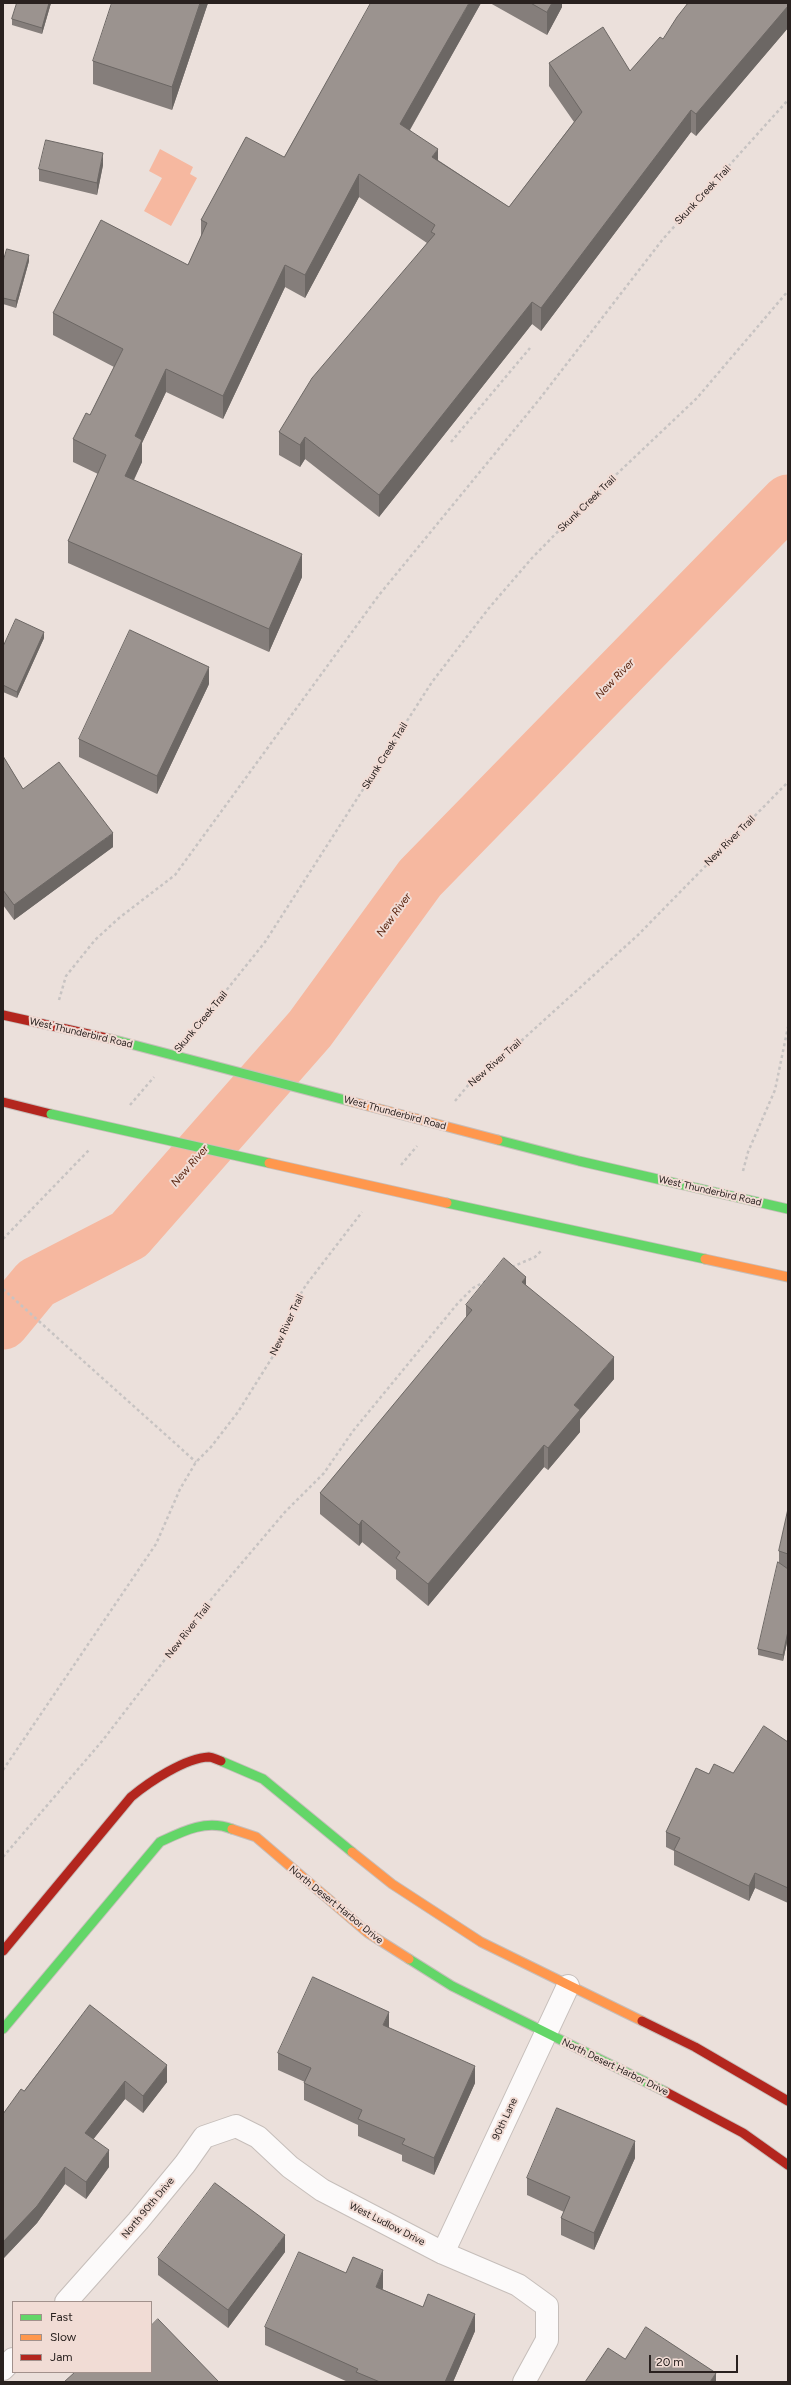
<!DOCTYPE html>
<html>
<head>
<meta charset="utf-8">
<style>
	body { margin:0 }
	#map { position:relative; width:791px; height:2385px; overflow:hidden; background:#ebe0db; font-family:Figtree,sans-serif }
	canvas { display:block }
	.frame { position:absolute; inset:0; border:4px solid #29211f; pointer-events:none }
	.legend { position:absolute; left:12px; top:2301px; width:140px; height:72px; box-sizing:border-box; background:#f1dcd5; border:1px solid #a1918c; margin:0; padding:5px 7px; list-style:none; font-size:12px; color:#29211f }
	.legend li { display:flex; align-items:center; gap:8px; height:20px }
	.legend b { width:20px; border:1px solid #a1918c }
	.scale { position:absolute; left:649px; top:2355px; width:89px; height:18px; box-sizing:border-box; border:2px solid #29211f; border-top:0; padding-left:5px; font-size:12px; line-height:14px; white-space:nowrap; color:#29211f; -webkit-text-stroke:3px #f1dcd5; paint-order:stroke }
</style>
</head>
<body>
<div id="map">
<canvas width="791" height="2385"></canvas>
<div class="frame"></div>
<ul class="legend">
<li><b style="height:5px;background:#63d668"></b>Fast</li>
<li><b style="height:5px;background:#ff974d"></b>Slow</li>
<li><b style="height:5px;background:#b3261e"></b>Jam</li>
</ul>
<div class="scale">20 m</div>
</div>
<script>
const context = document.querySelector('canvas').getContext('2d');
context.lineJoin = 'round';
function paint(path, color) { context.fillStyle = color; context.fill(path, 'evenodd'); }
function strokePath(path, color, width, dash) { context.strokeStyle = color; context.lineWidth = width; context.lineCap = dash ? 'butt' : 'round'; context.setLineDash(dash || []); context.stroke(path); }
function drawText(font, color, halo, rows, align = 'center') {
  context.font = font + ' Figtree,sans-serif'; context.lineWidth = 4; context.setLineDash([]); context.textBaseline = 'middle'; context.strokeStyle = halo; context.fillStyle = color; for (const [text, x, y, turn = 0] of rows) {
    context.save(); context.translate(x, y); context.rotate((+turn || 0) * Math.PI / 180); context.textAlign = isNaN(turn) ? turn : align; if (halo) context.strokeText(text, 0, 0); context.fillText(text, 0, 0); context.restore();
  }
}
paint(new Path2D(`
	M 160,149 L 193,167 L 190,174 L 197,178 L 171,226 L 144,211 L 162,178 L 149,171 Z`), '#f6b8a0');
strokePath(new Path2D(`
	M 3,1323 L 36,1283 L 129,1235 L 310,1029 L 420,878 L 788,501`), '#f6b8a0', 53);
const street = new Path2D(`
	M 443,2253 L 568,1986
	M 66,2302 L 138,2221 L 185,2164 L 204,2137 L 236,2126 L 258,2137 L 290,2167 L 322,2190 L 443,2253 L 518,2285 L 547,2306 L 547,2340 L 524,2382
	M 3,2369 L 13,2359`);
const fast = new Path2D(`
	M 498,1140 L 579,1161 L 788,1209
	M 447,1203 L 705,1259
	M 221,1761 L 263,1779 L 352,1852
	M 409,1959 L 452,1986 L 666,2092
	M 3,2029 L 160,1842 C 183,1831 206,1819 232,1829`);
const slow = new Path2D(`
	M 705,1259 L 788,1277
	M 232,1829 L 256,1837 L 368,1933 L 409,1959
	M 352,1852 L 392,1884 L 481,1942 L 642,2021`);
const jam = new Path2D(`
	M 3,1015 L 111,1039
	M 3,1102 L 51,1114
	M 3,1951 L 131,1797 C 149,1782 185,1758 209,1757 C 213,1757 217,1760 221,1761
	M 642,2021 L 695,2047 L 788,2101
	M 666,2092 L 743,2133 L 788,2165`);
strokePath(street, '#c6beba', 24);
strokePath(fast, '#c6beba', 11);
strokePath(slow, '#c6beba', 11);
strokePath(jam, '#c6beba', 11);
strokePath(new Path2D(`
	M 451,442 L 530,348
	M 59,1000 L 66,976 L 95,940 L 119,918 L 175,875 L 379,595 L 538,401 L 663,239 L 788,100
	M 193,1032 L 265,942 L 432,682 L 489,608 L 532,558 L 581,508 L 697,398 L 788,291
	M 455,1101 L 470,1083 L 520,1042 L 638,935 L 788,782
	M 130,1105 L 154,1077
	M 401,1165 L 417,1146
	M 743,1171 L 748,1152 L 775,1090 L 788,1027
	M 3,1239 L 89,1150
	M 512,1267 L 535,1257 L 542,1250
	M 3,1289 L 196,1462
	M 3,1770 L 156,1544 L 180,1489 L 196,1462 L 211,1447 L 238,1412 L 275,1353 L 294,1305 L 306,1285 L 362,1212
	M 3,1857 L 103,1740 L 213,1597 L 285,1512 L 324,1473 L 353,1431 L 458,1303 L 473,1288 L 486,1281`), '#c7c3c2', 2.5, [3, 3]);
strokePath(street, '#fcfafa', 22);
strokePath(fast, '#63d668', 9);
strokePath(slow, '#ff974d', 9);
strokePath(jam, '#b3261e', 9);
const fastBridge = new Path2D(`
	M 111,1039 L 349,1101
	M 51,1114 L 269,1163`);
const slowBridge = new Path2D(`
	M 349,1101 L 498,1140
	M 269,1163 L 447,1203`);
strokePath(fastBridge, '#c6beba', 11, []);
strokePath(slowBridge, '#c6beba', 11, []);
strokePath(fastBridge, '#63d668', 9);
strokePath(slowBridge, '#ff974d', 9);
paint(new Path2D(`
	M 17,3 L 51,3 L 42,34 L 12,25 L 12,19 Z
	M 208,3 L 172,110 L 93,84 L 93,61 Z
	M 481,3 L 410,130 L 438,160 L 509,207 L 574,122 L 549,86 L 549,63 L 630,71 L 663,39 L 788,3 L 788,28 L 696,136 L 691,132 L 541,331 L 532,324 L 379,517 L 305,459 L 300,467 L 279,455 L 279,432 L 427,243 L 359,197 L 305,298 L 285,287 L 223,419 L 166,392 L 142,443 L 142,462 L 134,480 L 302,577 L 269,652 L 68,563 L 68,541 L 98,474 L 73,462 L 73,439 L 90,415 L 114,367 L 53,335 L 53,313 L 188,265 L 201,237 L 201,220 L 284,157 Z
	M 490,3 L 562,3 L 562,7 L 547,35 Z
	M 103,165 L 97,195 L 39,181 L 39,169 Z
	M 29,261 L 16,308 L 3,304 L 3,262 Z
	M 44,638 L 17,698 L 3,692 L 3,647 Z
	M 209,684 L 157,794 L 79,757 L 79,739 Z
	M 3,756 L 23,789 L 113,847 L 14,920 L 3,905 Z
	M 526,1285 L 614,1379 L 580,1419 L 580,1432 L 548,1470 L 544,1467 L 428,1606 L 396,1579 L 396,1570 L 362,1542 L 359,1546 L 320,1514 L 320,1493 L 466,1318 L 466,1305 Z
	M 788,1509 L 788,1638 L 783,1661 L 758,1655 L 758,1649 L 779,1563 L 779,1551 Z
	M 788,1742 L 788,1903 L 755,1888 L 749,1901 L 674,1865 L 674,1851 L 666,1847 L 666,1832 L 709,1774 L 733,1773 Z
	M 90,2005 L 167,2082 L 143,2113 L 125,2099 L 93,2139 L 109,2167 L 86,2199 L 65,2184 L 37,2223 L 3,2259 L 3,2114 L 24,2091 Z
	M 389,2028 L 475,2083 L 434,2175 L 402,2161 L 402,2155 L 358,2136 L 358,2125 L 304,2100 L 304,2083 L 305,2082 L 278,2070 L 278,2053 Z
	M 635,2158 L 594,2250 L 561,2235 L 561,2218 L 564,2212 L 527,2195 L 527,2178 Z
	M 285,2252 L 228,2328 L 158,2275 L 158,2258 Z
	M 346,2273 L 383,2288 L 382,2289 L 475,2331 L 453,2382 L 348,2382 L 265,2345 L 265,2327 Z`), '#857e7b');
paint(new Path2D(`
	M 49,3 L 51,3 L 42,34 L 42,28 Z
	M 200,3 L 208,3 L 172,110 L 172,87 Z
	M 469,3 L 481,3 L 400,147 L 400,124 Z
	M 552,3 L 562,3 L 562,7 L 547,35 L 547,12 Z
	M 788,6 L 788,28 L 696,136 L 696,114 Z
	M 691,110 L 691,132 L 541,331 L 541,308 Z
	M 438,149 L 438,172 L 432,157 Z
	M 103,153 L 103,165 L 97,195 L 97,183 Z
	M 359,174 L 359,197 L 305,298 L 305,275 Z
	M 29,255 L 29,261 L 16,308 L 16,301 Z
	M 285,265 L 285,287 L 223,419 L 223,396 Z
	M 532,302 L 532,324 L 379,517 L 379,495 Z
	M 166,369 L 166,392 L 142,443 L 142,462 L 125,498 L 125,476 L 135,436 Z
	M 305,437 L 305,459 L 300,467 L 300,445 Z
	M 302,554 L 302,577 L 269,652 L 269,629 Z
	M 44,632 L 44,638 L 17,698 L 17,692 Z
	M 209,667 L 209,684 L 157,794 L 157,776 Z
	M 113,833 L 113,847 L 14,920 L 14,905 Z
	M 526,1277 L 526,1299 L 522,1282 Z
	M 614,1357 L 614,1379 L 580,1419 L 580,1432 L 548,1470 L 548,1448 L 574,1405 Z
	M 544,1445 L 544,1467 L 428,1606 L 428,1584 Z
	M 362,1520 L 362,1542 L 359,1546 L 359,1525 Z
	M 788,1631 L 788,1638 L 783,1661 L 783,1655 Z
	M 755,1873 L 755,1888 L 749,1901 L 749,1886 Z
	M 389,2012 L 389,2029 L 383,2025 Z
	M 167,2065 L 167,2082 L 143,2113 L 143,2096 Z
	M 475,2066 L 475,2083 L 434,2175 L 434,2158 Z
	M 125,2081 L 125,2099 L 85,2150 L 85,2133 Z
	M 635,2141 L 635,2158 L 594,2250 L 594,2233 Z
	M 109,2150 L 109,2167 L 86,2199 L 86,2182 Z
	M 65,2167 L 65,2184 L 37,2223 L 3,2259 L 3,2242 Z
	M 285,2235 L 285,2252 L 228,2328 L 228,2310 Z
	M 383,2270 L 383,2288 L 376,2304 L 376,2287 Z
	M 475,2314 L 475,2331 L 453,2382 L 445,2382 Z
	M 716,2373 L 716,2382 L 710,2382 Z`), '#6c6764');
const building = new Path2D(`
	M 17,3 L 49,3 L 42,28 L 12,19 Z
	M 112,3 L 200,3 L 172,87 L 93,61 Z
	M 371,3 L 469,3 L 400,124 L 438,149 L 432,157 L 509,207 L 582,112 L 549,63 L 603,27 L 630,71 L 660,37 L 663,39 L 677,17 L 688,3 L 788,3 L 788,6 L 696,114 L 691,110 L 541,308 L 532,302 L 379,495 L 305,437 L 300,445 L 279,432 L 312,378 L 435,234 L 431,232 L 435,225 L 359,174 L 305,275 L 285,265 L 223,396 L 166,369 L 135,436 L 142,440 L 125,476 L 302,554 L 269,629 L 68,541 L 106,455 L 73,439 L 86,413 L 90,415 L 123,349 L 53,313 L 101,220 L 188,265 L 207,223 L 201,220 L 246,137 L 284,157 Z
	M 531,3 L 552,3 L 547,12 Z
	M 46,140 L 103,153 L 97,183 L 39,169 Z
	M 7,249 L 29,255 L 16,301 L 3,298 L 3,262 Z
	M 16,619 L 44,632 L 17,692 L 3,685 L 3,647 Z
	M 130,630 L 209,667 L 157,776 L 79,739 Z
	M 3,756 L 23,789 L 59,762 L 113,833 L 14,905 L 3,890 Z
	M 504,1258 L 526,1277 L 522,1282 L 614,1357 L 574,1405 L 580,1410 L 548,1448 L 544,1445 L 428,1584 L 396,1558 L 400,1552 L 362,1520 L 359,1525 L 320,1493 L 472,1310 L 466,1305 Z
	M 788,1509 L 788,1554 L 779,1551 Z
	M 778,1562 L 788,1569 L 788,1631 L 783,1655 L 758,1649 Z
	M 764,1726 L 788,1742 L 788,1888 L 755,1873 L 749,1886 L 674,1850 L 680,1838 L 666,1832 L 696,1768 L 709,1774 L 714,1764 L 733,1773 Z
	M 313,1977 L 389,2012 L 383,2025 L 475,2066 L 434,2158 L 402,2144 L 405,2139 L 358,2119 L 362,2110 L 304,2083 L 311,2068 L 278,2053 Z
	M 90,2005 L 167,2065 L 143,2096 L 125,2081 L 85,2133 L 109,2150 L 86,2182 L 65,2167 L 37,2206 L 3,2242 L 3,2114 L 21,2089 L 24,2091 Z
	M 557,2108 L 635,2141 L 594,2233 L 561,2218 L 570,2197 L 527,2178 Z
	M 215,2183 L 285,2235 L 228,2310 L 158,2258 Z
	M 299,2252 L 346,2273 L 353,2257 L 383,2270 L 376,2287 L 423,2307 L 428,2294 L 475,2314 L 445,2382 L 380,2382 L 356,2372 L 358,2369 L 265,2327 Z
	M 158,2319 L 219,2382 L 64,2382 L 75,2372 L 151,2372 L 151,2326 Z
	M 646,2327 L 716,2373 L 710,2382 L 585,2382 L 608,2348 L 625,2359 Z`);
paint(building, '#9b938f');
strokePath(building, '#6c6764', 1);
drawText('10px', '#29211f', '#f1dcd5', [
	["Skunk Creek Trail",703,195,-47],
	["Skunk Creek Trail",587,504,-44],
	["Skunk Creek Trail",385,756,-58],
	["New River Trail",730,841,-45],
	["Skunk Creek Trail",201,1022,-50],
	["West Thunderbird Road",81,1033,13],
	["New River Trail",495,1063,-41],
	["West Thunderbird Road",395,1113,15],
	["West Thunderbird Road",710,1191,13],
	["New River Trail",287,1325,-65],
	["New River Trail",188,1631,-52],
	["North Desert Harbor Drive",336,1905,39],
	["North Desert Harbor Drive",615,2067,26],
	["90th Lane",505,2119,-65],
	["North 90th Drive",148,2208,-50],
	["West Ludlow Drive",387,2224,27]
]);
drawText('italic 11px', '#59240f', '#f1dcd5', [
	["New River",615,679,-46],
	["New River",394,915,-54],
	["New River",190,1166,-49]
]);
</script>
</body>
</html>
